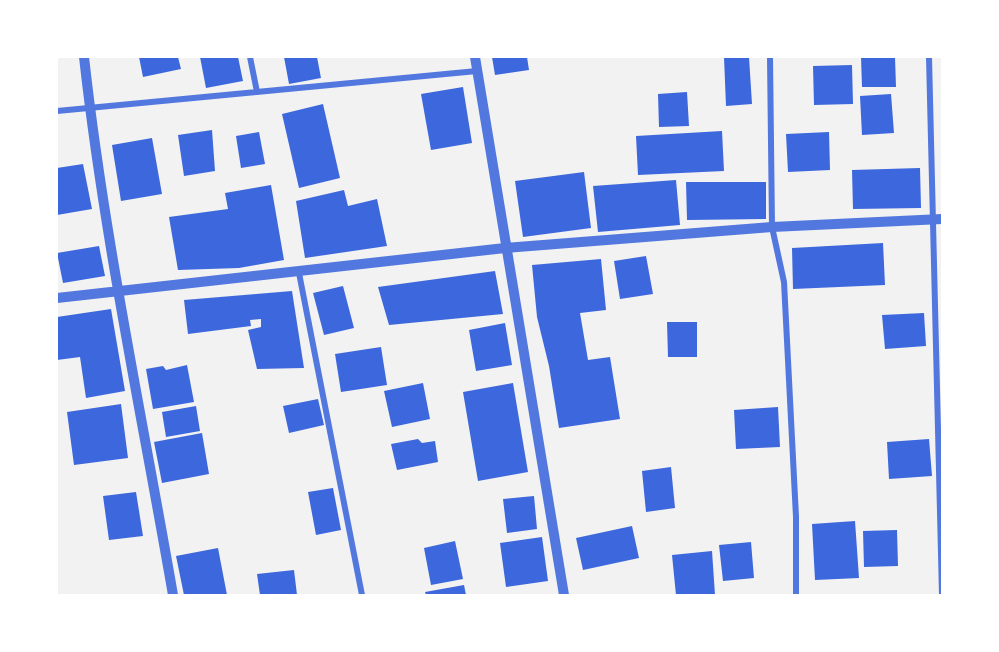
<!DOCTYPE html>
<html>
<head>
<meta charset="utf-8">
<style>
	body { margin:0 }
	#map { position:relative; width:999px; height:652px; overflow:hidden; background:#f2f2f2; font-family:Overpass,sans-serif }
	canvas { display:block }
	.frame { position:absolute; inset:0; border:58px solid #fff; pointer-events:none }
</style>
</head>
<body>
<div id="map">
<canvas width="999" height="652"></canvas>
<div class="frame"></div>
</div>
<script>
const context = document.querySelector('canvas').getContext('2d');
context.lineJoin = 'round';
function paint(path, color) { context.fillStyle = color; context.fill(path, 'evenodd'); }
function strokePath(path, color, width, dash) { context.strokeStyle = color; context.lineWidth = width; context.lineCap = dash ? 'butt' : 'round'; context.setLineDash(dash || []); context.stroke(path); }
paint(new Path2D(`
	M 139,57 L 178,57 L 181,69 L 143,77 Z
	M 200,57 L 238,57 L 243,81 L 206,88 Z
	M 284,57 L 317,57 L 321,78 L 289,84 Z
	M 492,57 L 527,57 L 529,70 L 495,75 Z
	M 724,57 L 749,57 L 752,104 L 726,106 Z
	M 861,57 L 895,57 L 896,87 L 862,87 Z
	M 852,65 L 853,104 L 814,105 L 813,66 Z
	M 463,87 L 472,143 L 431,150 L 421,94 Z
	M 687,92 L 689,126 L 659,127 L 658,94 Z
	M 891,94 L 894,133 L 862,135 L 860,96 Z
	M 323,104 L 340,178 L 299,188 L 282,114 Z
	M 212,130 L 215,171 L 184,176 L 178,135 Z
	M 722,131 L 724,171 L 638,175 L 636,136 Z
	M 259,132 L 265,164 L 241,168 L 236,136 Z
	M 829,132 L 830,170 L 788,172 L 786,134 Z
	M 152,138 L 162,194 L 121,201 L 112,145 Z
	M 83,164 L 92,209 L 57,215 L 57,168 Z
	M 920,168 L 921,208 L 853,209 L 852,170 Z
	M 584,172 L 591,228 L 523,237 L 515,181 Z
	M 676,180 L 680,225 L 598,232 L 593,186 Z
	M 686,182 L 766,182 L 766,219 L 687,220 Z
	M 271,185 L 284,260 L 239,268 L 178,270 L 169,217 L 228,209 L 225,193 Z
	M 344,190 L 348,206 L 377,199 L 387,246 L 305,258 L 296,201 Z
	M 883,243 L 885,285 L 793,289 L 792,248 Z
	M 99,246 L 105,276 L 63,283 L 57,253 Z
	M 646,256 L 653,294 L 620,299 L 614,261 Z
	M 601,259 L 606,310 L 580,313 L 588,360 L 610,357 L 620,419 L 559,428 L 549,366 L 537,317 L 532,265 Z
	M 495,271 L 503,314 L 389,325 L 378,287 Z
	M 343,286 L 354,328 L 324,335 L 313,293 Z
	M 292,291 L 304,368 L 257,369 L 248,330 L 261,327 L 261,319 L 250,320 L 251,326 L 188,334 L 184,300 Z
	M 111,309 L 125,391 L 86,398 L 80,357 L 57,360 L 57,317 Z
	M 924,313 L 926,346 L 885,349 L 882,315 Z
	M 667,322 L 697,322 L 697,357 L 668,357 Z
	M 505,323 L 512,365 L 476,371 L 469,330 Z
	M 381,347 L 387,385 L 341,392 L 335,354 Z
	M 187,365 L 194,402 L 153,409 L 146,369 L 163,366 L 166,370 Z
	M 423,383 L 430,419 L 392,427 L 384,391 Z
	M 513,383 L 528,472 L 478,481 L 463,392 Z
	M 318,399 L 324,425 L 289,433 L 283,406 Z
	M 121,404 L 128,458 L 74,465 L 67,412 Z
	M 196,406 L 200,431 L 166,437 L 162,412 Z
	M 778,407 L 780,447 L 736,449 L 734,410 Z
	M 202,433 L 209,474 L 162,483 L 154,442 Z
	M 418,439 L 422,443 L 435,441 L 438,462 L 397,470 L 391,444 Z
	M 929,439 L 932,476 L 889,479 L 887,442 Z
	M 671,467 L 675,508 L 646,512 L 642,471 Z
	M 333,488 L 341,530 L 316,535 L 308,492 Z
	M 136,492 L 143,536 L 109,540 L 103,496 Z
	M 534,496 L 537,529 L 507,533 L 503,499 Z
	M 855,521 L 859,578 L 815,580 L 812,524 Z
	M 632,526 L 639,558 L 583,570 L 576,538 Z
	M 897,530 L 898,566 L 864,567 L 863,531 Z
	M 542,537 L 548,581 L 506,587 L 500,543 Z
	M 455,541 L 463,579 L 431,585 L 424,548 Z
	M 751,542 L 754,578 L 723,581 L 719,545 Z
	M 218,548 L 227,595 L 184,595 L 176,556 Z
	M 712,551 L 715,595 L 676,595 L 672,555 Z
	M 294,570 L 297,595 L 260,595 L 257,574 Z
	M 464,585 L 466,595 L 426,595 L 425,592 Z`), '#3d67dc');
strokePath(new Path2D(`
	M 250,57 L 257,92
	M 770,57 L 772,227 L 784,282 L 796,517 L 796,595
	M 929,57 L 942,595
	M 57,111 L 477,71
	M 299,273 L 362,595`), '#5277de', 6);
strokePath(new Path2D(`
	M 84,57 C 104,237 142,416 173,595
	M 475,57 L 564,595
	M 57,298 L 505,248 L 772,227 L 942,219`), '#5277de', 10);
</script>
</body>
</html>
